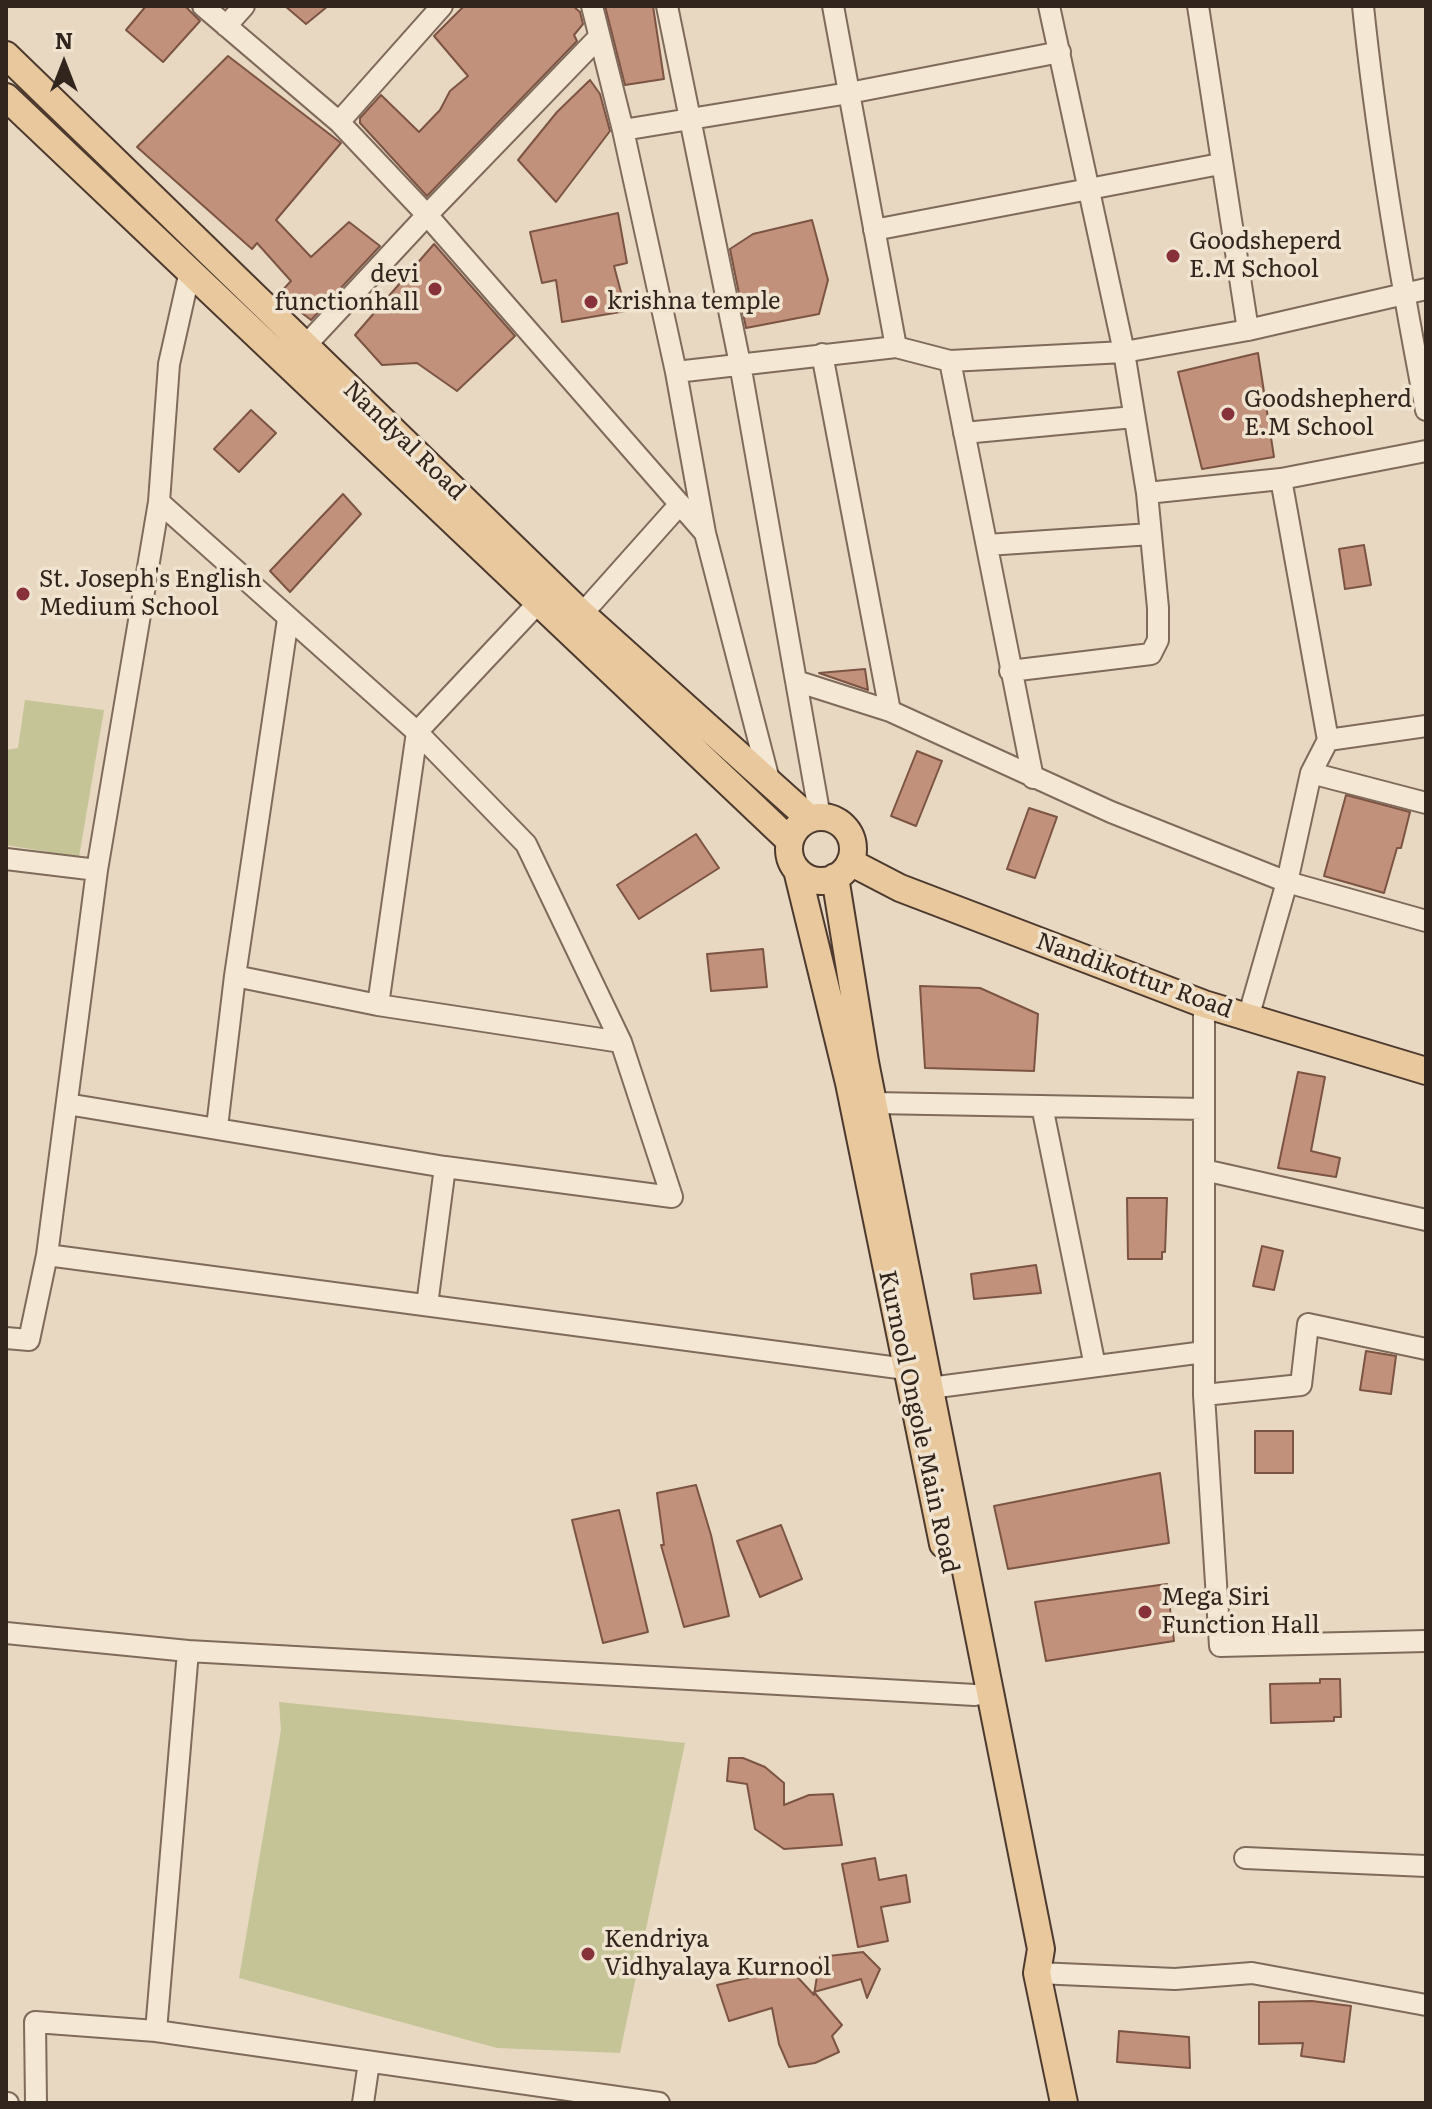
<!DOCTYPE html>
<html>
<head>
<meta charset="utf-8">
<style>
	body { margin:0 }
	#map { position:relative; width:1432px; height:2109px; overflow:hidden; background:#e8d8c1; font-family:Literata,serif }
	canvas { display:block }
	.frame { position:absolute; inset:0; border:8px solid #31251d; pointer-events:none }
	.north { position:absolute; left:24px; top:24px; width:80px; height:80px; -webkit-text-stroke:6px #f0e4d0; paint-order:stroke; rotate:0deg; font-size:22px; font-weight:700; line-height:32px; text-align:center; color:#31251d }
	.north::after { content:''; display:block; margin:auto; width:28px; height:36px; background:#31251d; clip-path:polygon(50% 0,100% 100%,50% 72%,0 100%) }
</style>
</head>
<body>
<div id="map">
<canvas width="1432" height="2109"></canvas>
<div class="frame"></div>
<div class="north">N</div>
</div>
<script>
const context = document.querySelector('canvas').getContext('2d');
context.lineJoin = 'round';
function paint(path, color) { context.fillStyle = color; context.fill(path, 'evenodd'); }
function strokePath(path, color, width, dash) { context.strokeStyle = color; context.lineWidth = width; context.lineCap = dash ? 'butt' : 'round'; context.setLineDash(dash || []); context.stroke(path); }
function drawText(font, color, halo, rows, align = 'center') {
  context.font = font + ' Literata,serif'; context.lineWidth = 7; context.setLineDash([]); context.textBaseline = 'middle'; context.strokeStyle = halo; context.fillStyle = color; for (const [text, x, y, turn = 0] of rows) {
    context.save(); context.translate(x, y); context.rotate((+turn || 0) * Math.PI / 180); context.textAlign = isNaN(turn) ? turn : align; if (halo) context.strokeText(text, 0, 0); context.fillText(text, 0, 0); context.restore();
  }
}
paint(new Path2D(`
	M 25,700 L 104,710 L 79,857 L 6,845 L 6,750 L 18,748 Z
	M 279,1702 L 685,1743 L 620,2053 L 497,2048 L 239,1978 L 281,1730 Z`), '#c4c497');
const building = new Path2D(`
	M 146,6 L 185,6 L 200,21 L 163,62 L 126,30 Z
	M 285,6 L 328,6 L 306,24 Z
	M 464,6 L 573,6 L 580,12 L 583,24 L 574,35 L 577,41 L 427,196 L 360,123 L 360,118 L 381,95 L 419,132 L 440,110 L 450,91 L 468,76 L 434,36 Z
	M 605,6 L 653,6 L 664,79 L 625,85 Z
	M 228,56 L 341,143 L 276,220 L 311,257 L 349,222 L 380,246 L 311,320 L 278,295 L 291,281 L 257,243 L 252,249 L 137,147 Z
	M 590,80 L 600,94 L 610,131 L 556,202 L 518,160 L 557,112 Z
	M 618,213 L 627,263 L 614,266 L 626,311 L 562,322 L 556,280 L 542,283 L 530,232 Z
	M 812,220 L 828,280 L 819,314 L 746,328 L 730,249 L 753,234 Z
	M 434,244 L 515,336 L 457,391 L 417,363 L 382,365 L 355,335 Z
	M 1258,353 L 1274,457 L 1202,469 L 1178,372 Z
	M 251,410 L 276,433 L 239,472 L 214,449 Z
	M 343,494 L 361,514 L 290,592 L 270,571 Z
	M 1364,545 L 1371,585 L 1345,589 L 1339,549 Z
	M 865,669 L 868,690 L 819,673 Z
	M 917,751 L 942,761 L 916,826 L 891,816 Z
	M 1346,795 L 1410,812 L 1401,848 L 1397,848 L 1384,893 L 1324,876 Z
	M 1029,808 L 1057,817 L 1035,878 L 1007,869 Z
	M 696,834 L 719,868 L 639,919 L 617,885 Z
	M 763,949 L 767,987 L 711,991 L 707,954 Z
	M 920,986 L 980,988 L 1038,1014 L 1034,1071 L 925,1068 Z
	M 1298,1072 L 1325,1077 L 1311,1151 L 1340,1158 L 1336,1177 L 1278,1168 Z
	M 1127,1198 L 1167,1198 L 1165,1252 L 1162,1252 L 1162,1259 L 1128,1259 Z
	M 1262,1246 L 1283,1251 L 1274,1290 L 1253,1286 Z
	M 1036,1265 L 1041,1293 L 974,1299 L 971,1274 Z
	M 1366,1351 L 1396,1356 L 1391,1394 L 1360,1390 Z
	M 1255,1431 L 1293,1431 L 1293,1473 L 1255,1473 Z
	M 1160,1473 L 1169,1543 L 1008,1569 L 994,1506 Z
	M 696,1485 L 711,1535 L 729,1616 L 684,1627 L 661,1545 L 664,1545 L 657,1493 Z
	M 619,1510 L 648,1632 L 603,1643 L 572,1520 Z
	M 781,1525 L 802,1579 L 760,1597 L 737,1541 Z
	M 1167,1584 L 1174,1641 L 1046,1661 L 1035,1602 Z
	M 1320,1679 L 1340,1679 L 1341,1717 L 1334,1717 L 1334,1721 L 1271,1723 L 1270,1684 L 1320,1683 Z
	M 729,1758 L 743,1758 L 765,1767 L 784,1783 L 784,1805 L 809,1795 L 833,1794 L 842,1845 L 784,1849 L 755,1829 L 747,1784 L 727,1781 Z
	M 875,1858 L 879,1880 L 906,1875 L 910,1902 L 881,1907 L 888,1941 L 858,1947 L 842,1864 Z
	M 863,1952 L 880,1969 L 867,1998 L 861,1979 L 814,1992 L 842,2025 L 832,2036 L 839,2052 L 815,2063 L 789,2067 L 779,2044 L 772,2008 L 729,2021 L 717,1985 L 765,1974 L 767,1978 L 791,1970 L 814,1995 L 820,1957 Z
	M 1312,2001 L 1351,2006 L 1344,2062 L 1301,2056 L 1303,2043 L 1259,2044 L 1259,2002 Z
	M 1119,2031 L 1189,2037 L 1190,2068 L 1117,2062 Z`);
paint(building, '#c2917b');
strokePath(building, '#7c5443', 2);
const minor = new Path2D(`
	M 203,6 L 339,122 L 427,215 L 705,533
	M 592,6 L 623,130 L 676,372 L 705,533 L 769,780
	M 667,6 L 740,364 L 820,817
	M 833,6 L 896,347
	M 1049,6 L 1124,352 L 1147,493 L 1281,479 L 1426,451
	M 1198,6 L 1248,330
	M 1363,6 C 1377,142 1400,276 1426,410
	M 226,26 L 244,6
	M 339,122 L 442,6
	M 623,130 L 849,93 L 1060,52
	M 874,230 L 1220,164
	M 305,346 L 427,215 L 599,37
	M 822,354 L 890,711
	M 950,361 L 1033,778
	M 676,372 L 896,347 L 950,361 L 1124,352 L 1248,330 L 1426,289
	M 964,433 L 1134,417
	M 987,545 L 1151,534
	M 539,602 L 417,732 L 378,1005 L 621,1042
	M 582,614 L 680,504
	M 1010,671 L 1151,654 L 1158,640 L 1158,608 L 1147,493
	M 796,681 L 890,711 L 1111,812 L 1287,882 L 1426,921
	M 1328,740 L 1426,726
	M 1311,773 L 1426,803
	M 6,859 L 97,870
	M 235,976 L 378,1005
	M 1204,1004 L 1204,1395 L 1220,1646 L 1426,1641
	M 1248,1018 L 1287,882 L 1311,773 L 1328,740 L 1281,479
	M 874,1103 L 1204,1109
	M 67,1104 L 445,1167 L 672,1197 L 621,1042 L 526,844 L 417,732 L 159,502
	M 1042,1106 L 1095,1366
	M 217,1127 L 235,976 L 288,619
	M 1204,1170 L 1426,1220
	M 47,1255 L 906,1369
	M 427,1305 L 445,1167
	M 6,1338 L 29,1340 L 47,1255 L 97,870 L 159,502 L 169,364 L 190,271
	M 930,1388 L 1204,1352
	M 1204,1395 L 1301,1385 L 1308,1324 L 1426,1349
	M 6,1633 L 188,1651
	M 1245,1858 L 1426,1866
	M 1037,1973 L 1175,1979 L 1252,1973 L 1426,2005
	M 156,2031 L 188,1651 L 975,1695
	M 6,2103 L 8,2103
	M 36,2103 L 35,2022 L 156,2031 L 659,2103
	M 363,2103 L 369,2062`);
const major = new Path2D(`
	M 6,55 L 582,614 L 810,819
	M 6,97 L 790,841
	M789 849a32 32 0 1 1 64 0a32 32 0 1 1-64 0Z
	M 850,862 L 900,888 L 1204,1004 L 1426,1071
	M 797,870 L 849,1083 L 943,1544
	M 835,877 L 865,1062 L 1041,1949 L 1037,1973 L 1064,2103`);
strokePath(minor, '#7f6a5b', 24);
strokePath(major, '#4d3a2f', 30);
strokePath(minor, '#f4e7d3', 20);
strokePath(major, '#e8c89c', 26);
for (const [x, y, r, color] of [
	[1173,256,8,"#87323b"],
	[435,289,8,"#87323b"],
	[591,302,8,"#87323b"],
	[1228,414,8,"#87323b"],
	[23,594,8,"#87323b"],
	[1145,1612,8,"#87323b"],
	[588,1954,8,"#87323b"]
]) { const dot = new Path2D(); dot.arc(x, y, r, 0, 2 * Math.PI); context.fillStyle = color; context.fill(dot); strokePath(dot, '#f0e4d0', 3); }
drawText('24px', '#31251d', '#f0e4d0', [
	["Goodsheperd",1189,242],
	["E.M School",1189,270],
	["devi",419,275,"right"],
	["functionhall",419,303,"right"],
	["krishna temple",607,302],
	["Goodshepherd",1244,400],
	["E.M School",1244,428],
	["St. Joseph's English",39,580],
	["Medium School",39,608],
	["Mega Siri",1161,1598],
	["Function Hall",1161,1626],
	["Kendriya",604,1940],
	["Vidhyalaya Kurnool",604,1968]
], 'left');
drawText('24px', '#31251d', '#f0e4d0', [
	["Nandyal Road",404,441,44],
	["Nandikottur Road",1134,976,20],
	["Kurnool Ongole Main Road",918,1422,78]
]);
</script>
</body>
</html>
